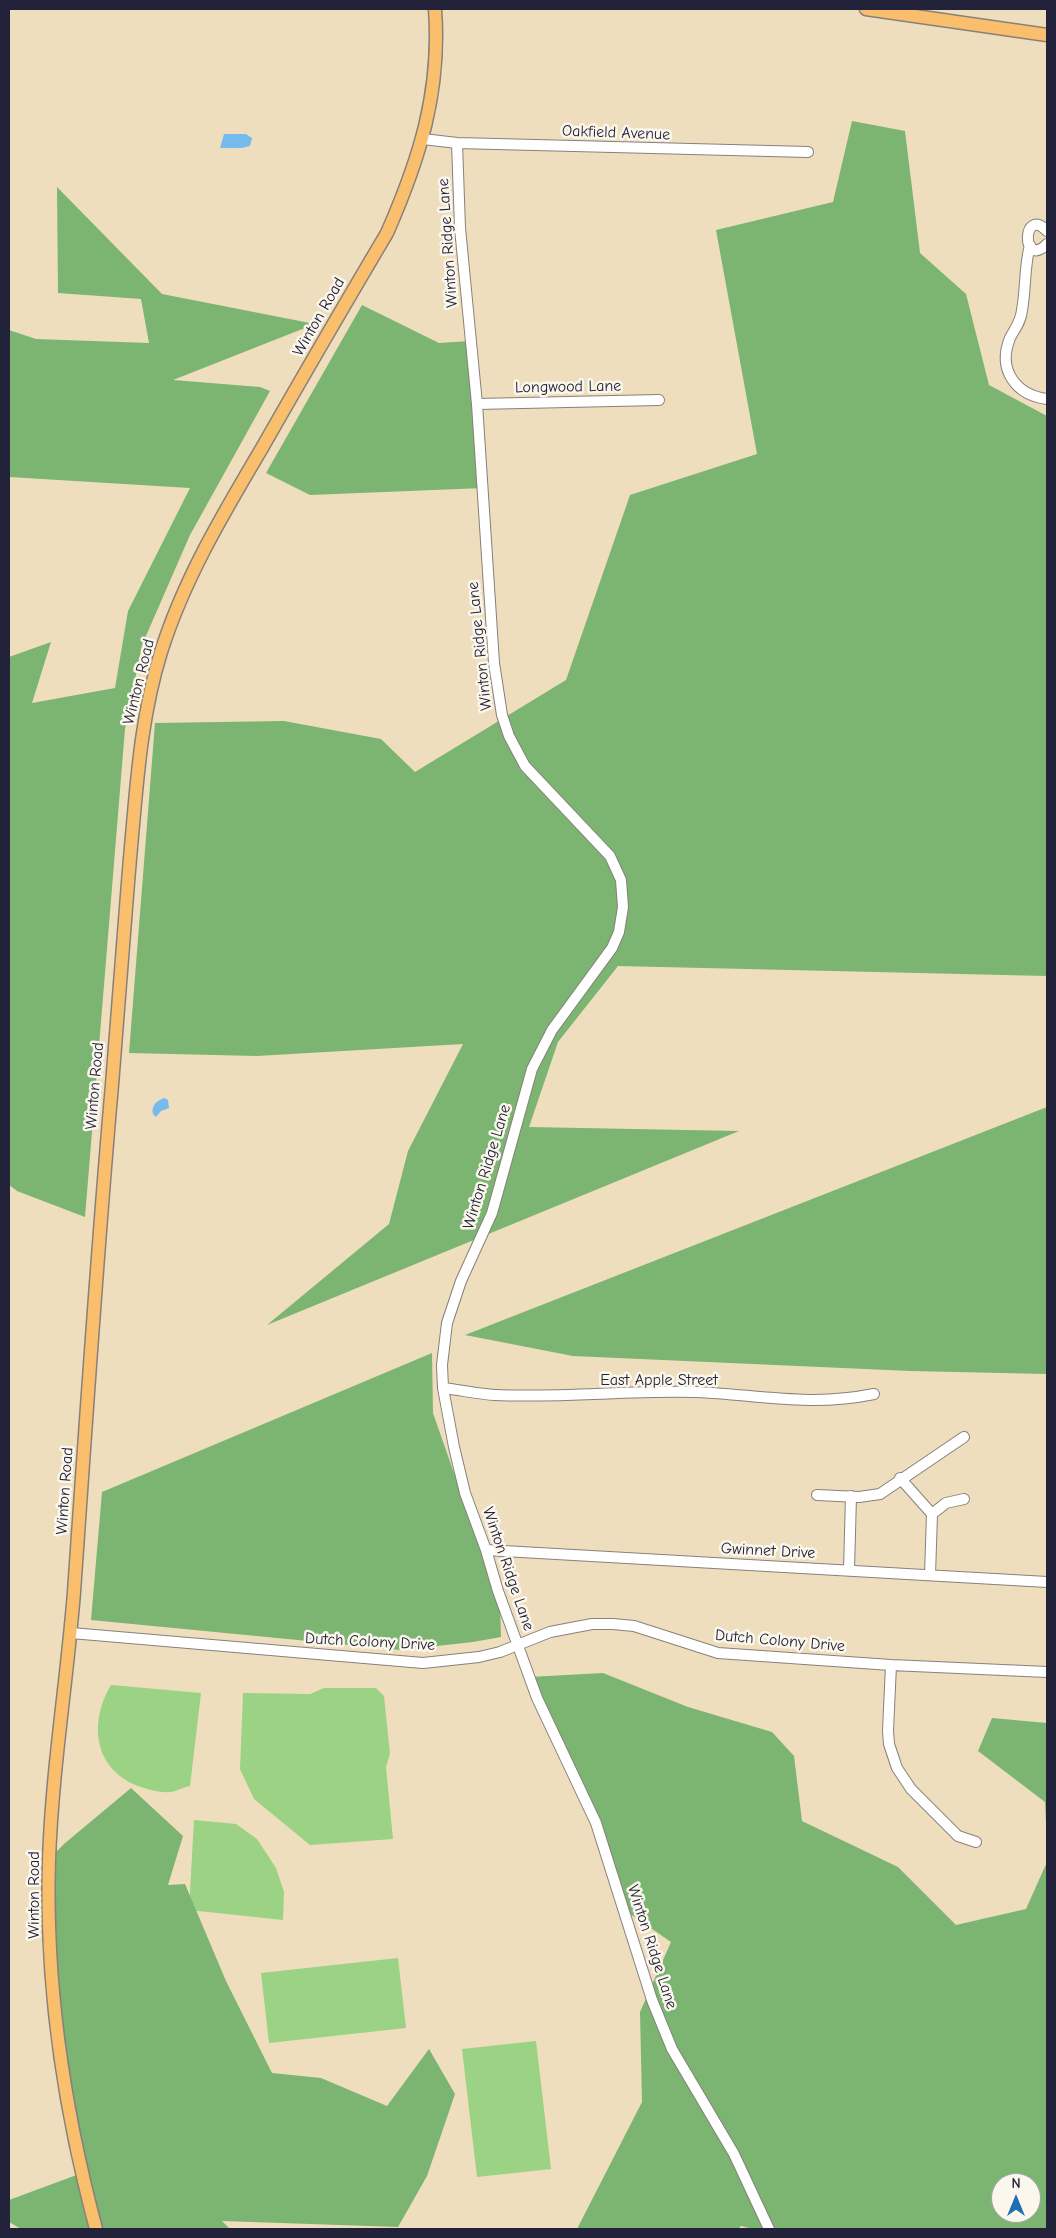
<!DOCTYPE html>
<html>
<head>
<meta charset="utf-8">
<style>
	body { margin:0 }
	#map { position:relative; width:1056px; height:2238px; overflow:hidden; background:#eedebd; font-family:"Comic Neue",sans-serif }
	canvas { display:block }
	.frame { position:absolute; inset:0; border:10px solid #22223b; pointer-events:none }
	.north { position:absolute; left:991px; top:2173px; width:50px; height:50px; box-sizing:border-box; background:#fbf7ec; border:1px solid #a4a2a5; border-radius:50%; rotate:0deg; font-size:14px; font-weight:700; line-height:20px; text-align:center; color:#22223b }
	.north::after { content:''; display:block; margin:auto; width:18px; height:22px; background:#1f6fb2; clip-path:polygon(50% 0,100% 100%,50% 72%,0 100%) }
</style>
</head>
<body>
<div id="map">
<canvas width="1056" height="2238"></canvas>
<div class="frame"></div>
<div class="north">N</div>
</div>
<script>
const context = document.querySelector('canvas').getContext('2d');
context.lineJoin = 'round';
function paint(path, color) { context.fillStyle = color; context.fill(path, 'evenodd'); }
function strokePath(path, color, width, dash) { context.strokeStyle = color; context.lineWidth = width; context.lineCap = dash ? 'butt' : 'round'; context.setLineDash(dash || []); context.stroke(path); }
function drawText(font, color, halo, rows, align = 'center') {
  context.font = font + ' "Comic Neue",sans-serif'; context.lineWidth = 5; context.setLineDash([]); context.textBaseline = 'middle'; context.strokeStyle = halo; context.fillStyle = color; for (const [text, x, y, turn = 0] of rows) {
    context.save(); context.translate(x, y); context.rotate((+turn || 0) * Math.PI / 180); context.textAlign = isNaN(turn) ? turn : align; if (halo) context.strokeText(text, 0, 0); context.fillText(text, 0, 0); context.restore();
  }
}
paint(new Path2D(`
	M 111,1685 L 201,1693 L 190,1786 C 184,1787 177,1791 171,1792 C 161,1793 150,1790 141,1787 C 94,1771 88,1723 111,1685 Z
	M 324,1688 L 376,1688 L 384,1696 L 390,1754 L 386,1767 L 393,1839 L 310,1845 L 254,1799 L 240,1769 L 243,1693 L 310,1694 Z
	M 194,1820 L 236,1824 L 257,1839 L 276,1868 L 284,1892 L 283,1920 L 189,1910 Z
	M 398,1958 L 406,2028 L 269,2043 L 261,1973 Z
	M 536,2041 L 551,2169 L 477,2177 L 462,2049 Z`), '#9bd284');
paint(new Path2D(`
	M 852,121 L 905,131 L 920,253 L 966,294 L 989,385 L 1047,416 L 1047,976 L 618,966 L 558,1042 L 529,1127 L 739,1131 L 267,1325 L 389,1224 L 408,1151 L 463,1044 L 257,1056 L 129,1053 L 155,723 L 284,721 L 381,739 L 415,772 L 566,680 L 630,495 L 757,454 L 716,230 L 833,202 Z
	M 57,187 L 162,294 L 315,324 L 173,380 L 260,387 L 270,391 L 190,535 L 142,645 L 125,729 L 85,1217 L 17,1191 L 9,1185 L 9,657 L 51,642 L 32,703 L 115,688 L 128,611 L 190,488 L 9,477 L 9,330 L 36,339 L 149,343 L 141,299 L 58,293 Z
	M 362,305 L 439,343 L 471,341 L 483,488 L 310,495 L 266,473 Z
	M 1047,1107 L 1047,1374 L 910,1371 L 573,1356 L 465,1335 Z
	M 432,1353 L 433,1413 L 500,1605 L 501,1637 L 473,1642 L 401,1650 L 91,1620 L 102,1492 Z
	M 603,1673 L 688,1707 L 772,1732 L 794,1756 L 802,1821 L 898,1867 L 956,1925 L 1026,1909 L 1047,1862 L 1047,2229 L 753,2229 L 741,2226 L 738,2229 L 577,2229 L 642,2102 L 640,2012 L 671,1942 L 623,1909 L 596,1823 L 530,1677 ZM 1001,2183 L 1031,2183 L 1031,2213 L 1001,2213 Z
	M 992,1718 L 1047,1723 L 1047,1844 L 1045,1802 L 978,1751 Z
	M 131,1788 L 183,1836 L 168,1885 L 185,1884 L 226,1981 L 272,2073 L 321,2078 L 387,2106 L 429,2049 L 455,2094 L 427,2176 L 398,2227 L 222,2221 L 230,2229 L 21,2229 L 9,2222 L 9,2200 L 82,2173 L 62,2068 L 49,1859 L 64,1844 Z`), '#7cb472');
paint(new Path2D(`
	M 224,134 L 246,134 L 252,138 L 250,146 L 242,148 L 220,148 Z
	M 164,1098 L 168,1100 L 169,1108 L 161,1111 L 156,1117 L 153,1114 C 151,1106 156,1101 164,1098 Z`), '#76bbed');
const minor = new Path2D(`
	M 423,139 L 457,143 L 808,152
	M 457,143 L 460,228 L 477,404 L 494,663 L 502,715 L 509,736 L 525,766 L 610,856 L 621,880 L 623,907 L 619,932 L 612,948 L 552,1030 L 532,1069 L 492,1213 L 461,1281 L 447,1323 L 442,1365 L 443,1388 L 454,1447 L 465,1493 L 486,1550 L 498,1591 L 537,1698 L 596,1823 L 652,2000 L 672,2049 L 734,2154 L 769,2229
	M 1047,231 C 1022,205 1021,270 1047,244
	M 1030,245 C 1024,267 1026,289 1022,310 C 1021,322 1015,328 1010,338 C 997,370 1016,395 1047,399
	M 477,404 L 659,400
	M 443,1388 C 461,1390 478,1394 495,1395 C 563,1398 630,1390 697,1392 C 759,1395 811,1407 874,1394
	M 900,1478 L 932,1514
	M 817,1495 L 859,1497 L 880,1494 L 964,1437
	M 486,1550 L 1047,1582
	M 849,1570 L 851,1496
	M 930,1575 L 932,1514 L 946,1503 L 964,1499
	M 71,1633 L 423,1663 L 479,1657 L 500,1652 L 550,1632 L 592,1624 L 613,1624 L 634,1626 L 718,1653 L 891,1665 L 1047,1672
	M 891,1665 L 888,1731 L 889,1744 L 897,1768 L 911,1789 L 958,1836 L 976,1842`);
const major = new Path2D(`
	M 866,9 L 1047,35
	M 96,2229 C 64,2109 45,1985 49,1860 C 52,1770 67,1681 74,1592 C 86,1422 97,1253 112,1085 C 119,1005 124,926 131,847 C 137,781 141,716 161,652 C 184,579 223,514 262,448 C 303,376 345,304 387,233 C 420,158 441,91 435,9`);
strokePath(minor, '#88807c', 12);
strokePath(major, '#88807c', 15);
strokePath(minor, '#fff', 10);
strokePath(major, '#f9bf6d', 12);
drawText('16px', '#22223b', '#fbf7ec', [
	["Oakfield Avenue",616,133,2],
	["Winton Ridge Lane",448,243,-94],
	["Winton Road",319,317,-60],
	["Longwood Lane",568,387,-1],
	["Winton Ridge Lane",480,646,-96],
	["Winton Road",139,682,-76],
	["Winton Road",95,1086,-85],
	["Winton Ridge Lane",487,1167,-73],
	["East Apple Street",659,1380],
	["Winton Road",65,1491,-86],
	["Gwinnet Drive",768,1551,3],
	["Winton Ridge Lane",508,1569,71],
	["Dutch Colony Drive",780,1641,5],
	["Dutch Colony Drive",370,1642,3],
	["Winton Road",34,1895,-90],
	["Winton Ridge Lane",652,1947,72]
]);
</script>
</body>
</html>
